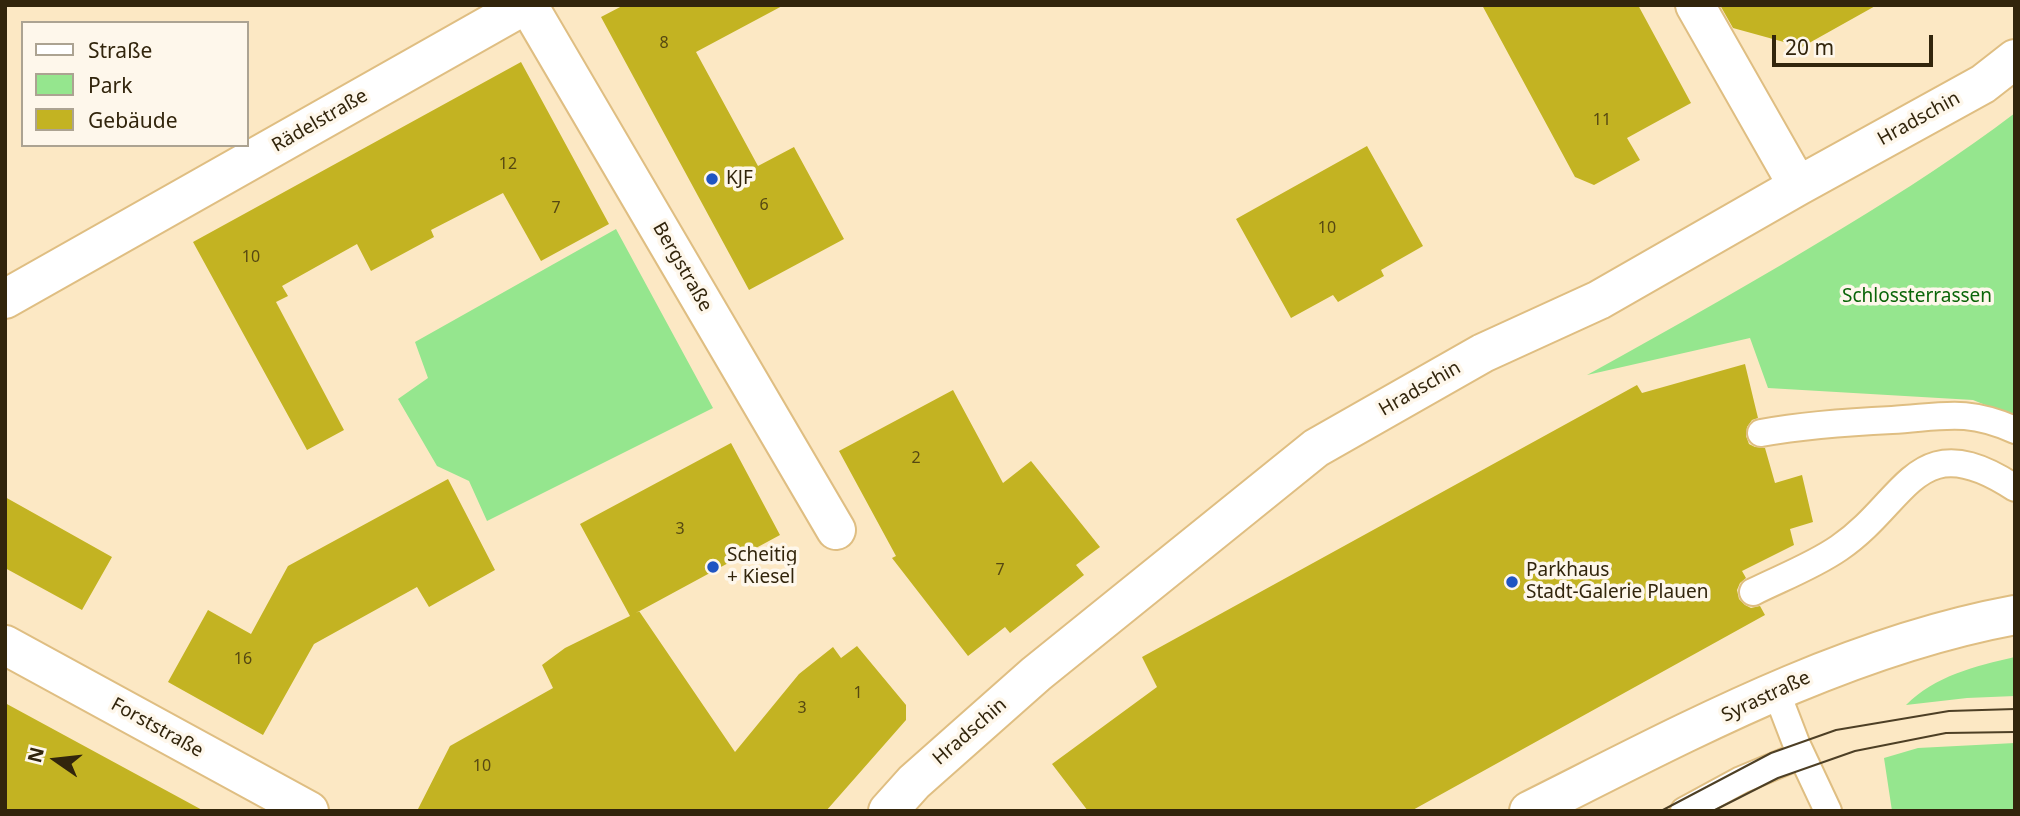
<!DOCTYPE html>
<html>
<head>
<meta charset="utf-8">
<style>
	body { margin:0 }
	#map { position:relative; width:2020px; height:816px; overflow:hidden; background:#fce8c4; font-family:"Noto Sans",sans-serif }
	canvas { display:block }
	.frame { position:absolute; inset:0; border:7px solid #32250c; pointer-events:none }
	.legend { position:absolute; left:21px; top:21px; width:228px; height:126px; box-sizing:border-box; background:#fef7eb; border:2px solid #aca392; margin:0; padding:9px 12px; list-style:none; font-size:21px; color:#32250c }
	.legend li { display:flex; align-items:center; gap:14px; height:35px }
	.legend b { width:35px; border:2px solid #aca392 }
	.north { position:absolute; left:21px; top:725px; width:70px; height:70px; -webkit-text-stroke:5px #fef7eb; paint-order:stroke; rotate:284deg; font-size:19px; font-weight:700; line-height:28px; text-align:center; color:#32250c }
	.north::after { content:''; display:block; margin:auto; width:24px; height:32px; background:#32250c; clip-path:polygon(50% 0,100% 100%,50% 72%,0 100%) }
	.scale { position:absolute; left:1772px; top:35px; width:161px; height:32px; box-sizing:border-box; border:4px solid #32250c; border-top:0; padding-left:9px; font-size:21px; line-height:24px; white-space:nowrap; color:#32250c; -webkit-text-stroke:5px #fef7eb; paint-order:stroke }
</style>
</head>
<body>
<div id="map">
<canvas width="2020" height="816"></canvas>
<div class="frame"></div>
<ul class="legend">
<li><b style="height:9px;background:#fff"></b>Straße</li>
<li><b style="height:19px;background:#95e68e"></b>Park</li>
<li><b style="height:19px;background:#c3b322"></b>Gebäude</li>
</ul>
<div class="north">N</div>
<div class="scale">20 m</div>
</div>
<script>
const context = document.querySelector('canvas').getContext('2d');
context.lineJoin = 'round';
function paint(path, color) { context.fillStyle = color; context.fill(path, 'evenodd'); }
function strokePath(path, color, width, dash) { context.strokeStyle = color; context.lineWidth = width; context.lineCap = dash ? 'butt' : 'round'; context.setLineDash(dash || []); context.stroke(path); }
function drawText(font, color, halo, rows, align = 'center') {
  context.font = font + ' "Noto Sans",sans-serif'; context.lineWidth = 7; context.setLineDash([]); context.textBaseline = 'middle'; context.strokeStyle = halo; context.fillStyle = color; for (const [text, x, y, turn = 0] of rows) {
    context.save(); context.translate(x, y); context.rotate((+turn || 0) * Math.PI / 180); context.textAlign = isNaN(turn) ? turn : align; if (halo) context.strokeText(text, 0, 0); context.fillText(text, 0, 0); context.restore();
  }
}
paint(new Path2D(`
	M 2015,113 L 2015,417 L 1973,400 L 1768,388 L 1750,338 L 1587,375 C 1674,327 1761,278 1846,226 C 1904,191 1961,154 2015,113 Z
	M 616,229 L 713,408 L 487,521 L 469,481 L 437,466 L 398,399 L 428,378 L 415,342 Z
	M 2015,657 L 2015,696 L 1967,698 L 1906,705 C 1935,676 1975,666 2015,657 Z
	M 2015,743 L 2015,811 L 1892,811 L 1884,758 L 1918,748 Z`), '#95e68e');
paint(new Path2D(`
	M 624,5 L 784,5 L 696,52 L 758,166 L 794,147 L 844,239 L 749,290 L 601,17 Z
	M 1482,5 L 1638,5 L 1691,103 L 1627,138 L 1640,160 L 1594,185 L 1575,177 Z
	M 1720,5 L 1877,5 L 1802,47 L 1733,28 Z
	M 521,62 L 609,224 L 541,261 L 503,193 L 431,230 L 434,237 L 371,271 L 357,244 L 282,286 L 288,296 L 276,302 L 344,430 L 307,450 L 193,242 Z
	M 1367,146 L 1423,246 L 1381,270 L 1384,276 L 1338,302 L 1333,295 L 1291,318 L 1236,219 Z
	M 1745,364 L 1758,418 L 1752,420 L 1747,427 L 1746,436 L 1749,444 L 1755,447 L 1765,448 L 1775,483 L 1802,475 L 1813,522 L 1790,529 L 1794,545 L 1742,571 L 1746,578 L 1740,583 L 1737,590 L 1739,599 L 1745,605 L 1751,608 L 1760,606 L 1765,615 L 1411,811 L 1088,811 L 1052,764 L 1157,687 L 1142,657 L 1637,385 L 1642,393 Z
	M 953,390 L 1003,483 L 1031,461 L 1100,547 L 1076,565 L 1084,575 L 1010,633 L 1005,627 L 968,656 L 892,558 L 896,556 L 839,451 Z
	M 731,443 L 780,535 L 636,613 L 639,611 L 735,752 L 799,674 L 833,647 L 841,658 L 857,646 L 906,705 L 906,720 L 826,811 L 417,811 L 450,746 L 553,688 L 542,665 L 565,648 L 630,616 L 580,524 Z
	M 448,479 L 495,570 L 429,607 L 417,587 L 314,644 L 263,735 L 168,682 L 208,610 L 251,634 L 288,566 Z
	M 5,497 L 112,557 L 82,610 L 5,568 Z
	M 5,703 L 204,811 L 5,811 Z`), '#c3b322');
const service = new Path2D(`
	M 1761,433 C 1805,425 1848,422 1892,420 C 1942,417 1966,408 2015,430
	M 1753,592 C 1781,578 1813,566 1839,548 C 1908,501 1916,423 2015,488
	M 1776,691 L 1796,743 L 1828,811
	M 1684,811 L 1741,780 L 1801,755`);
const minor = new Path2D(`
	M 528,5 L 836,530
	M 1695,5 L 1798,186
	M 5,299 L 525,5
	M 5,645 L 309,811
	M 888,811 L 914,782 L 1036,674 L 1316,448 L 1483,353 L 1599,300 L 1798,186 L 1983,84 L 2015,59
	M 1529,811 C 1685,733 1842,647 2015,615`);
strokePath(service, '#dfbe82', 30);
strokePath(minor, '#dfbe82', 42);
strokePath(service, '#fff', 26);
strokePath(minor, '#fff', 38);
strokePath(new Path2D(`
	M 1661,811 L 1771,753 L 1836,730 L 1949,711 L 2015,709
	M 1713,811 L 1778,778 L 1855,751 L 1946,733 L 2015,732`), '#4d3f25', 2);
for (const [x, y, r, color] of [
	[712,179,7,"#2055c2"],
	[713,567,7,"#2055c2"],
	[1512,582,7,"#2055c2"]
]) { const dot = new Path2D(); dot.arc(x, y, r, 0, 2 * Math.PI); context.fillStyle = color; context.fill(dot); strokePath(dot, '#fef7eb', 2.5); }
drawText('16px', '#564812', null, [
	["8",664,43],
	["11",1602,120],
	["12",508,164],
	["6",764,205],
	["7",556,208],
	["10",1327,228],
	["10",251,257],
	["2",916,458],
	["3",680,529],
	["7",1000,570],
	["16",243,659],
	["1",858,693],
	["3",802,708],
	["10",482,766]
]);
drawText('19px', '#32250c', '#fef7eb', [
	["Hradschin",1919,119,-29],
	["Rädelstraße",320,121,-30],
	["Bergstraße",682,267,60],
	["Hradschin",1420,389,-30],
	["Syrastraße",1766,697,-25],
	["Forststraße",157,728,29],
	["Hradschin",970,732,-41]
]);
drawText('19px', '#32250c', '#fef7eb', [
	["KJF",726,179],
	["Scheitig",727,556],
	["+ Kiesel",727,578],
	["Parkhaus",1526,571],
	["Stadt-Galerie Plauen",1526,593]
], 'left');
drawText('19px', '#0a6508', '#fef7eb', [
	["Schlossterrassen",1917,297]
]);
</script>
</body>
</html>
